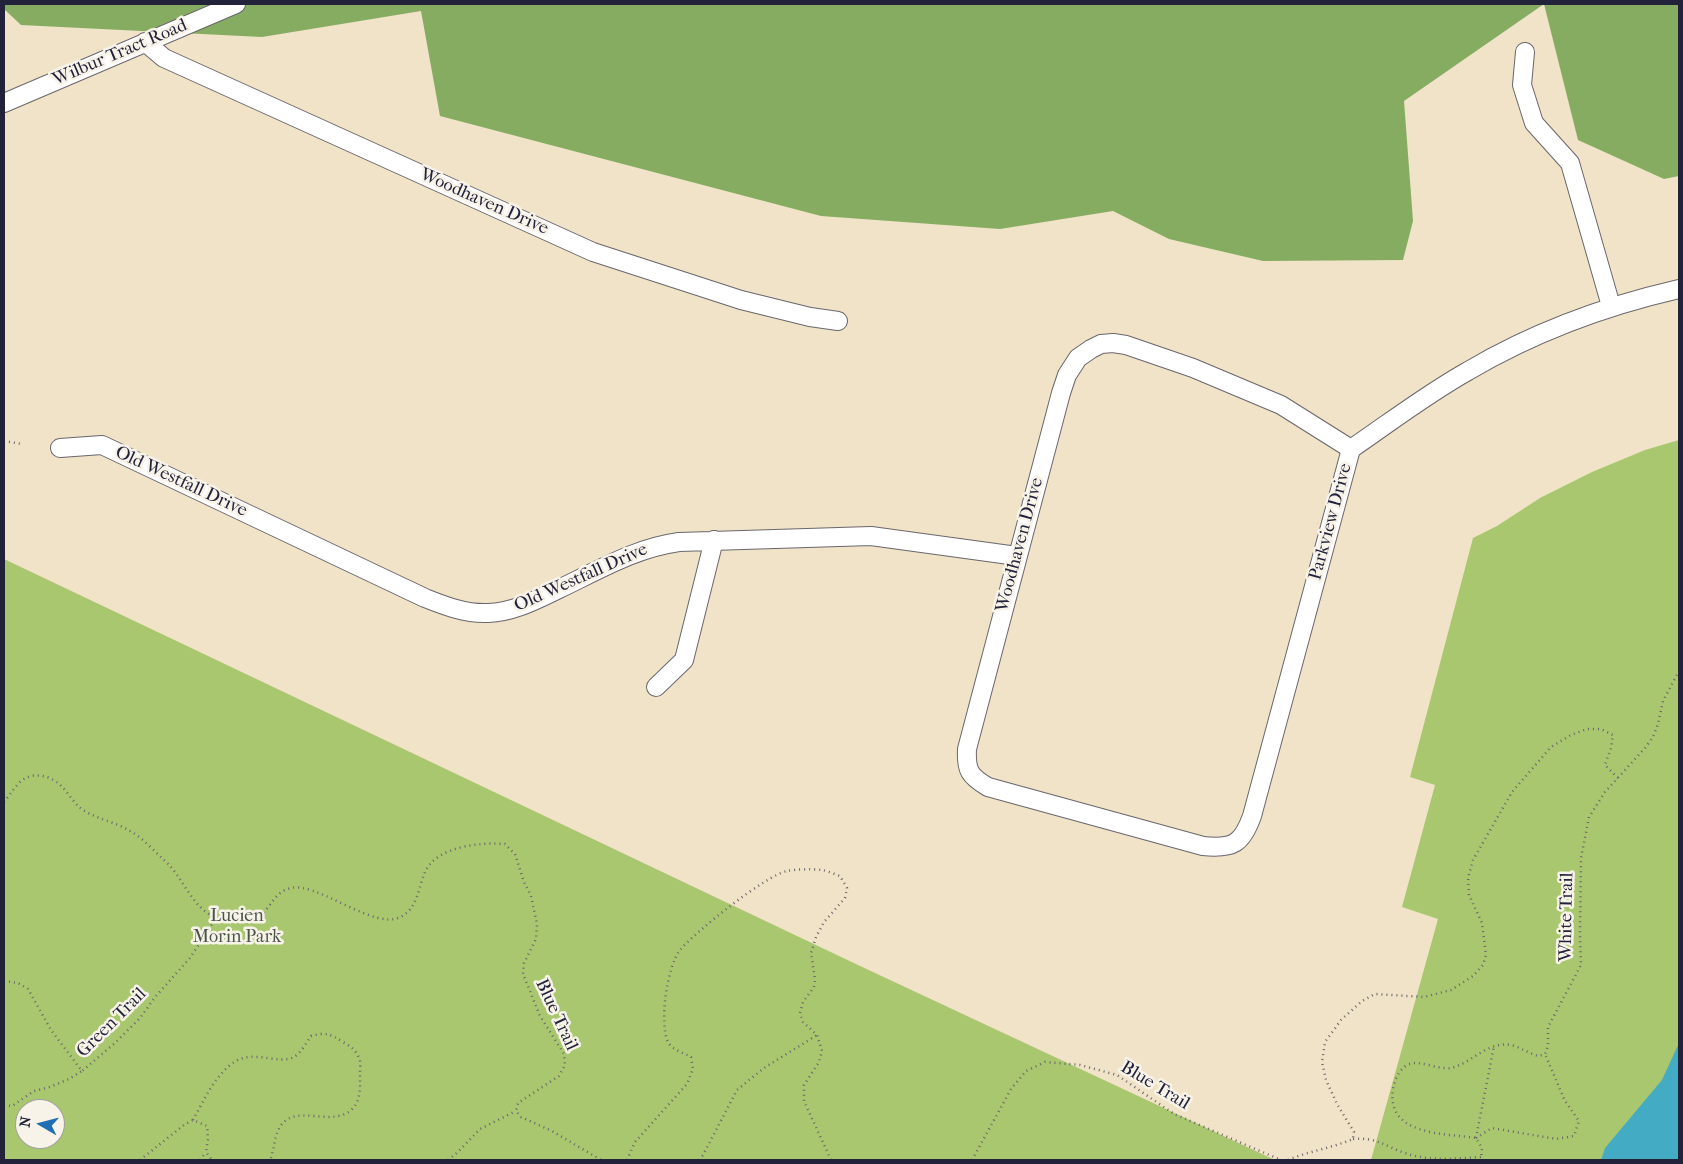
<!DOCTYPE html>
<html>
<head>
<meta charset="utf-8">
<style>
	body { margin:0 }
	#map { position:relative; width:1683px; height:1164px; overflow:hidden; background:#f0e3c8; font-family:"IM FELL French Canon",serif }
	canvas { display:block }
	.frame { position:absolute; inset:0; border:5px solid #22223b; pointer-events:none }
	.north { position:absolute; left:15px; top:1099px; width:50px; height:50px; box-sizing:border-box; background:#f7f3e8; border:1px solid #a29fa3; border-radius:50%; rotate:278deg; font-size:14px; font-weight:700; line-height:20px; text-align:center; color:#22223b }
	.north::after { content:''; display:block; margin:auto; width:18px; height:22px; background:#1f6fb2; clip-path:polygon(50% 0,100% 100%,50% 72%,0 100%) }
</style>
</head>
<body>
<div id="map">
<canvas width="1683" height="1164"></canvas>
<div class="frame"></div>
<div class="north">N</div>
</div>
<script>
const context = document.querySelector('canvas').getContext('2d');
context.lineJoin = 'round';
function paint(path, color) { context.fillStyle = color; context.fill(path, 'evenodd'); }
function strokePath(path, color, width, dash) { context.strokeStyle = color; context.lineWidth = width; context.lineCap = dash ? 'butt' : 'round'; context.setLineDash(dash || []); context.stroke(path); }
function drawText(font, color, halo, rows, align = 'center') {
  context.font = font + ' "IM FELL French Canon",serif'; context.lineWidth = 5; context.setLineDash([]); context.textBaseline = 'middle'; context.strokeStyle = halo; context.fillStyle = color; for (const [text, x, y, turn = 0] of rows) {
    context.save(); context.translate(x, y); context.rotate((+turn || 0) * Math.PI / 180); context.textAlign = isNaN(turn) ? turn : align; if (halo) context.strokeText(text, 0, 0); context.fillText(text, 0, 0); context.restore();
  }
}
paint(new Path2D(`
	M 1679,440 L 1679,1160 L 1371,1160 L 1438,919 L 1402,907 L 1435,785 L 1410,777 L 1473,538 L 1497,526 L 1540,498 L 1592,472 L 1645,450 Z
	M 4,559 L 858,965 L 1275,1160 L 4,1160 ZM 25,1109 L 55,1109 L 55,1139 L 25,1139 Z`), '#a9c76f');
paint(new Path2D(`
	M 4,4 L 1679,4 L 1679,176 L 1664,179 L 1578,140 L 1544,4 L 1404,101 L 1413,221 L 1403,260 L 1263,261 L 1169,239 L 1113,211 L 1000,229 L 821,216 L 440,116 L 421,11 L 262,37 L 21,25 L 4,9 Z`), '#86ac62');
paint(new Path2D(`
	M 1679,1043 L 1679,1160 L 1601,1160 L 1605,1148 L 1662,1080 Z`), '#43abc3');
const minor = new Path2D(`
	M 145,42 L 164,58 L 593,252 L 741,300 L 810,317 L 838,321
	M 1525,52 L 1522,85 L 1534,123 L 1570,163 L 1611,306
	M 4,103 L 236,4
	M 60,448 L 102,445 L 425,598 C 445,606 466,614 488,613 C 514,612 536,600 559,589 C 599,570 635,548 679,542 L 871,536 L 1017,556
	M 1351,449 L 1281,405 L 1193,368 L 1126,345 L 1113,343 L 1101,344 L 1091,349 L 1078,358 L 1067,375 L 1061,393 L 967,749 C 966,770 969,776 988,787 L 1203,846 C 1233,849 1242,844 1252,816 L 1351,449 C 1389,423 1427,394 1468,371 C 1534,332 1605,306 1679,289
	M 656,687 L 684,660 L 714,540`);
strokePath(minor, '#6a666c', 20);
strokePath(new Path2D(`
	M 4,441 L 22,444
	M 4,802 C 10,795 16,784 24,779 C 35,772 50,776 59,784 C 67,791 72,800 79,807 C 94,819 114,821 130,831 C 143,838 154,851 165,861 C 183,877 191,906 214,917 C 220,919 227,920 233,921 C 238,922 246,923 251,922 C 271,915 273,883 302,888 C 329,892 375,927 398,918 C 418,911 418,886 426,870 C 439,846 481,842 505,844 L 515,854 L 524,882 L 531,896 L 537,924 L 536,939 L 524,963 L 523,974 L 540,1016 L 564,1054 L 565,1065 L 559,1076 L 518,1103 L 516,1111 L 521,1117 L 552,1131 L 601,1160
	M 4,981 L 18,983 L 28,989 L 51,1030 L 82,1071 L 115,1043 L 140,1018 L 156,996 L 190,958 L 216,918
	M 4,1105 L 12,1106 L 34,1091 L 50,1087 L 69,1079 L 82,1071
	M 193,1120 C 204,1100 216,1073 236,1061 C 255,1050 278,1065 294,1057 C 301,1053 306,1043 311,1036 C 326,1032 330,1034 343,1042 C 350,1046 356,1050 359,1058 C 361,1062 360,1069 360,1073 C 360,1088 362,1106 345,1114 C 326,1122 304,1110 288,1119 C 273,1128 276,1146 270,1160
	M 1476,1138 L 1492,1128 L 1556,1139 L 1574,1136 L 1579,1121 L 1565,1101 L 1545,1054
	M 1476,1138 L 1494,1046
	M 1353,1139 C 1377,1137 1384,1146 1405,1153 C 1430,1162 1457,1158 1483,1157
	M 140,1160 L 184,1125 L 193,1120 L 207,1126 L 208,1139 L 206,1152 L 212,1160
	M 200,1160 L 206,1152
	M 448,1160 L 458,1152 L 480,1129 L 516,1111
	M 627,1160 L 635,1142 L 687,1084 L 693,1069 L 691,1057 C 684,1053 672,1050 668,1042 C 659,1024 667,966 680,950 C 695,932 766,875 787,871 C 797,869 812,869 822,870 C 828,871 834,874 840,876 L 847,888 L 845,898 L 824,922 L 816,937 L 811,953 L 815,979 L 814,987 L 803,1002 L 800,1013 L 803,1022 L 817,1035 L 822,1051 L 819,1062 L 804,1085 L 804,1101 L 831,1160
	M 699,1160 L 703,1155 L 737,1090 L 764,1068 L 817,1035
	M 972,1160 L 1011,1089 L 1026,1071 L 1045,1062 L 1080,1065 L 1117,1075 L 1174,1114 L 1281,1160
	M 1288,1160 C 1309,1151 1332,1148 1353,1139 L 1354,1132 L 1337,1104 L 1326,1080 L 1322,1062 L 1325,1042 L 1341,1020 L 1362,1001 L 1375,994 L 1424,997 L 1451,990 L 1473,976 L 1483,965 L 1486,955 L 1482,923 L 1469,895 L 1468,878 L 1473,860 L 1512,792 L 1551,747 L 1571,735 L 1587,729 L 1601,729 L 1613,735 L 1611,748 L 1605,765 L 1618,778
	M 1481,1160 L 1482,1148 L 1476,1138 C 1444,1133 1386,1136 1393,1089 C 1395,1079 1399,1069 1409,1064 C 1420,1060 1439,1070 1451,1068 C 1472,1063 1487,1041 1511,1045 C 1520,1047 1529,1054 1539,1056 L 1545,1054 L 1548,1046 L 1548,1027 L 1581,965 L 1580,935 L 1581,858 L 1589,817 L 1605,792 L 1645,748 L 1653,737 L 1658,724 L 1663,701 L 1679,671`), '#6a666c', 2.5, [1, 4]);
strokePath(minor, '#fff', 18);
drawText('18px', '#22223b', '#f7f3e8', [
	["Wilbur Tract Road",120,53,-23],
	["Woodhaven Drive",484,202,24],
	["Old Westfall Drive",181,482,25],
	["Parkview Drive",1331,522,-75],
	["Woodhaven Drive",1020,545,-75],
	["Old Westfall Drive",581,578,-24],
	["White Trail",1567,917,-89],
	["Blue Trail",556,1015,65],
	["Green Trail",112,1023,-45],
	["Blue Trail",1155,1086,31]
]);
drawText('18px', '#4a544b', '#f7f3e8', [
	["Lucien",237,917],
	["Morin Park",237,938]
]);
</script>
</body>
</html>
